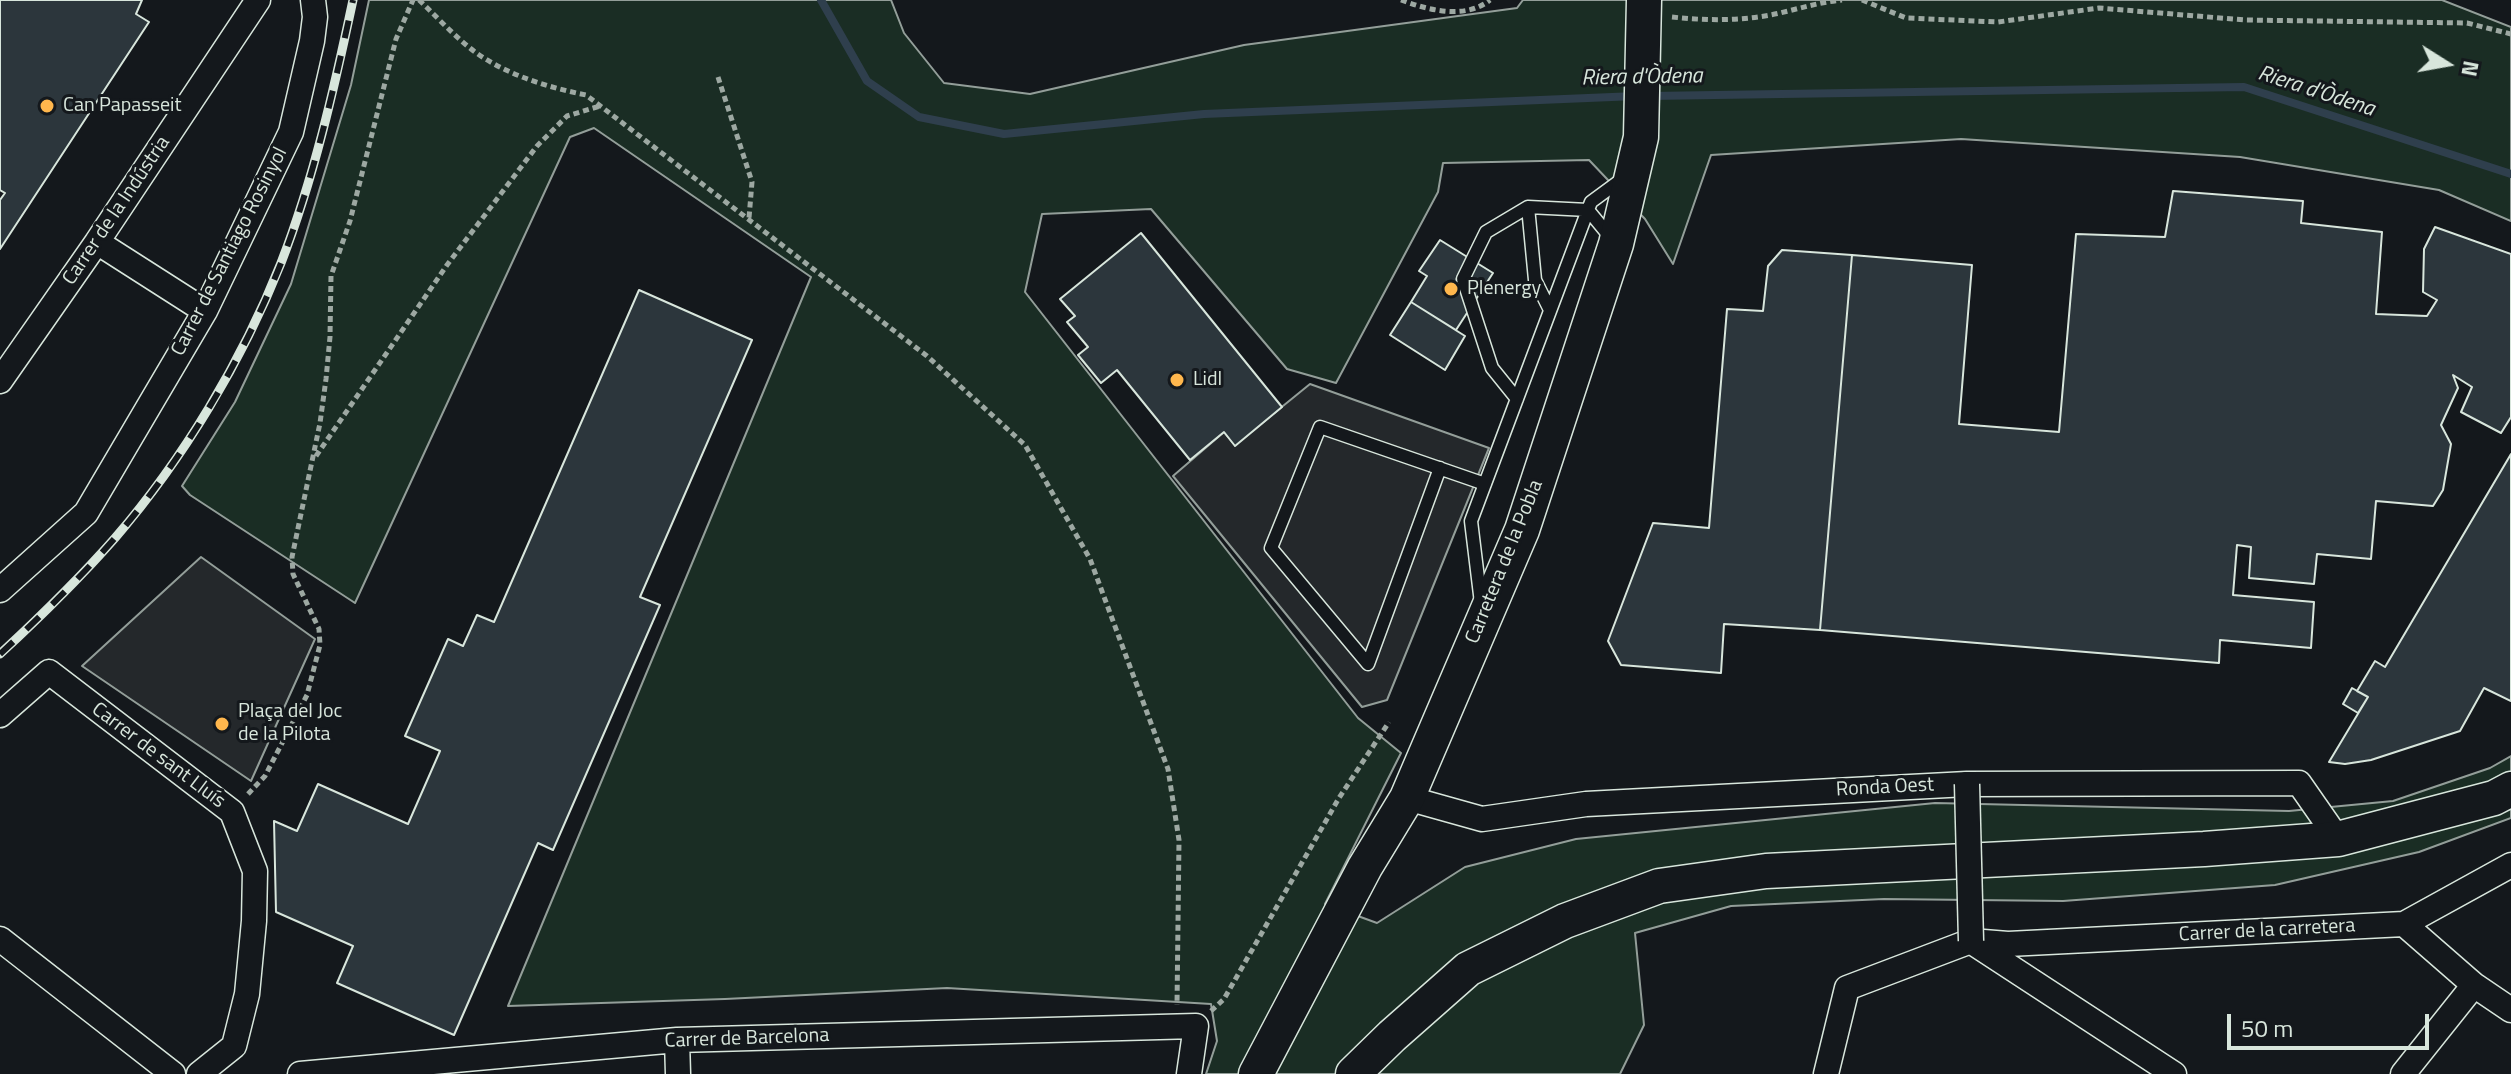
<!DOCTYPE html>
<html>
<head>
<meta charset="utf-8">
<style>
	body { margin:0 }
	#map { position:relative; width:2511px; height:1074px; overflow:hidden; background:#14181c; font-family:"Titillium Web",sans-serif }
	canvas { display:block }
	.north { position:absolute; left:2407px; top:24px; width:80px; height:80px; -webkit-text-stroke:6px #14181c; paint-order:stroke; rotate:101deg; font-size:22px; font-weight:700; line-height:32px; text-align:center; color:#d8e6dc }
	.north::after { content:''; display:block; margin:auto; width:28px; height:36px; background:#d8e6dc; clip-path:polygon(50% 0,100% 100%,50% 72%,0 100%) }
	.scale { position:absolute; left:2227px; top:1014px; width:202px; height:36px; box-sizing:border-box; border:4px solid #d8e6dc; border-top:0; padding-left:10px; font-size:24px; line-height:28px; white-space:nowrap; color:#d8e6dc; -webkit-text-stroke:6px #14181c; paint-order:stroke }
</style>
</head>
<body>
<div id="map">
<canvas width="2511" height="1074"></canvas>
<div class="north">N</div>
<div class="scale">50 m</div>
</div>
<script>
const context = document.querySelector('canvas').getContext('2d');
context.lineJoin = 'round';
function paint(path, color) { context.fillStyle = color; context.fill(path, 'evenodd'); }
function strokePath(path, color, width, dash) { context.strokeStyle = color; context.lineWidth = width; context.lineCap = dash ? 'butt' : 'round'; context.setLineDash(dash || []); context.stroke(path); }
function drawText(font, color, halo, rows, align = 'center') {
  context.font = font + ' "Titillium Web",sans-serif'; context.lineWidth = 6; context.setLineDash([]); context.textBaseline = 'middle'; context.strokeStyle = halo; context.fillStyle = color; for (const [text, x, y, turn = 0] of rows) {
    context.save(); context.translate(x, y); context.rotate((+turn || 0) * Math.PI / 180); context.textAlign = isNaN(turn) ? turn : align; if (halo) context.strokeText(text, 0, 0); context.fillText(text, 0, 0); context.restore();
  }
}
const green = new Path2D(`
	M 369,0 L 891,0 L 904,33 L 944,83 L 1030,94 L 1244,45 L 1517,8 L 1523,0 L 2442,0 L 2511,27 L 2511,221 L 2439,190 L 2240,157 L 1961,139 L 1711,155 L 1673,264 L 1645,219 L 1589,160 L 1443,163 L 1438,192 L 1336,383 L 1287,369 L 1151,209 L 1042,214 L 1025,292 L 1358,718 L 1401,753 L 1325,904 L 1377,923 L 1465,867 L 1576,839 L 1935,803 L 2289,811 L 2393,801 L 2490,768 L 2511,756 L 2511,818 L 2419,852 L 2275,885 L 2063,901 L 1884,899 L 1731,906 L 1635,933 L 1644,1025 L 1620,1074 L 1206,1074 L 1217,1041 L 1211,1004 L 947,988 L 725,999 L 508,1006 L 811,277 L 594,128 L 570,137 L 355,603 L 190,495 L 182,486 L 235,402 L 291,284 L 351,85 Z`);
paint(green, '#1a2d24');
strokePath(green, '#939e99', 2);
const parking = new Path2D(`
	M 1310,384 L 1489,448 L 1387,700 L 1362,707 L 1173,476 L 1224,432 L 1235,445 Z
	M 201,557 L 315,639 L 251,781 L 82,666 Z`);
paint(parking, '#24282b');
strokePath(parking, '#939e99', 2);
strokePath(new Path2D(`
	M 821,0 L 867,81 L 919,117 L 1004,134 L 1204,114 L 1636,96
	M 1650,96 L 2244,87 L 2511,174`), '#2f3f4d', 8);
const building = new Path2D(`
	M 0,0 L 142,0 L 136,14 L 149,22 L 0,249 L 0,200 L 5,193 L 0,190 Z
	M 2173,191 L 2303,201 L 2301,223 L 2382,232 L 2376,314 L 2427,316 L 2437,300 L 2423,292 L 2424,249 L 2435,227 L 2511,254 L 2511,417 L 2501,433 L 2461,412 L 2472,387 L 2453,375 L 2458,388 L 2441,425 L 2451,444 L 2443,490 L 2433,506 L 2376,501 L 2371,559 L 2317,554 L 2314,584 L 2249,578 L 2251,547 L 2237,545 L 2233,595 L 2314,602 L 2311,648 L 2220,640 L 2219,663 L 1820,630 L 1852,255 L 1972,265 L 1959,424 L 2059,432 L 2076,234 L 2165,237 Z
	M 1141,233 L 1282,407 L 1235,446 L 1224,432 L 1190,460 L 1117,370 L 1101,383 L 1078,355 L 1088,347 L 1067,322 L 1075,316 L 1060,299 Z
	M 1440,240 L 1493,273 L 1456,330 L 1411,302 L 1427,276 L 1419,271 Z
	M 1782,250 L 1852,255 L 1820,630 L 1724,624 L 1721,673 L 1621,665 L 1608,641 L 1653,523 L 1709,528 L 1727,309 L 1763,311 L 1768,266 Z
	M 639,290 L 752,340 L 640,597 L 660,605 L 553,850 L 538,843 L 454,1035 L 337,983 L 353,946 L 276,912 L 274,821 L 297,831 L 318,784 L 408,824 L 440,751 L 405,736 L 448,639 L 463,646 L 477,615 L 494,622 Z
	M 1411,302 L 1465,336 L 1445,370 L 1390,335 Z
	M 2511,454 L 2511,701 L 2484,688 L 2460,731 L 2371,760 L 2345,764 L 2329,762 L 2368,697 L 2357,691 L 2375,661 L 2385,667 Z
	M 2352,688 L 2368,697 L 2358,713 L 2343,704 Z`);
paint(building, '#2c363c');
strokePath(building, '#d8e6dc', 2);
const lane = new Path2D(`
	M 1528,207 L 1535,280 L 1550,310
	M 1517,399 L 1492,368 L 1463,279 L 1486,232 L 1528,207 L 1588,210 L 1611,238
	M 1440,468 L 1368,664 L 1271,548 L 1320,427 L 1485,484
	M 1481,603 L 1471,521 L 1591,202 L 1625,177`);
const street = new Path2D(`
	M 97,242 L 205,311
	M 0,381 L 97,242 L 258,0
	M 0,590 L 86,513 L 205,311 L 291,132 L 312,41 L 315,17 L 313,0
	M 0,715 L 49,672 L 232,812 L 255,871 L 254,921 L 247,994 L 234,1046 L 199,1074
	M 1407,798 L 1482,819 L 1586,804 L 1967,784 L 2299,783 L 2338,839
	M 2404,924 L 2474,985 L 2511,1010
	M 0,939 L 173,1074
	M 1975,944 L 2174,1074
	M 677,1040 L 678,1074
	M 300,1074 L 677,1040 L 1196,1026 L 1189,1074
	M 1826,1074 L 1847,988 L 1971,941 L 2008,944 L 2404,924 L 2511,865
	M 2403,1074 L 2474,985`);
const secondary = new Path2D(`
	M 1256,1074 L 1365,867 L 1407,798 L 1522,530 L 1616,244 L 1641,137 L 1644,0
	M 1353,1074 L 1392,1036 L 1468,969 L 1565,921 L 1659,886 L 1766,871 L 2204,849 L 2338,839 L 2494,798 L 2511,789`);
strokePath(lane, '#d8e6dc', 15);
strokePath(street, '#d8e6dc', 27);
strokePath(secondary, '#d8e6dc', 37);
strokePath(new Path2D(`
	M 419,0 C 437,17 455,37 475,52 C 507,75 547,87 586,95 L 927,356 L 1025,445 L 1090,559 L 1168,769 L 1179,840 L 1177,1005
	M 1401,0 C 1428,10 1465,20 1490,0
	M 1862,0 L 1906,18 L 1998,22 L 2099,8 L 2245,20 L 2467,23 L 2511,34
	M 1672,17 C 1708,21 1745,21 1780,13 C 1801,8 1821,2 1842,0
	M 718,77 L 752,182 L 749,218
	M 316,456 L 447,265 L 537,146 L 567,116 L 600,106
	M 248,794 L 265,776 L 307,695 L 320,645 L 319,629 L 293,574 L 292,557 L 320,423 L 326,379 L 330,337 L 331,276 L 350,221 L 396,39 L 413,0
	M 1211,1011 L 1224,999 L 1339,798 L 1389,722`), '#9da8a2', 5, [6, 4]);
strokePath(lane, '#14181c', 12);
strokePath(street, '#14181c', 24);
strokePath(secondary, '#14181c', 34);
const rail = new Path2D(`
	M 0,654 C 40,617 79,579 115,538 C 184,458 242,361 281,263 C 314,178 334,89 353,0`);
strokePath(rail, '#d8e6dc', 9);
strokePath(rail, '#14181c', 6, [18]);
const streetBridge = new Path2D(`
	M 1967,784 L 1971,941`);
strokePath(streetBridge, '#d8e6dc', 27, []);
strokePath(streetBridge, '#14181c', 24);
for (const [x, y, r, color] of [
	[47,106,8,"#ffb74d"],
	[1451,289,8,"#ffb74d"],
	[1177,380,8,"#ffb74d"],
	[222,724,8,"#ffb74d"]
]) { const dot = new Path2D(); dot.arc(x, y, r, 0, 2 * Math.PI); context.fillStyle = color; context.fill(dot); strokePath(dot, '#14181c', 3); }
drawText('20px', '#d8e6dc', '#14181c', [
	["Can Papasseit",63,106],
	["Plenergy",1467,289],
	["Lidl",1193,380],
	["Plaça del Joc",238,712],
	["de la Pilota",238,735]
], 'left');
drawText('20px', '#d8e6dc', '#14181c', [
	["Carrer de la Indústria",117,211,-56],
	["Carrer de Santiago Rosinyol",230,252,-63],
	["Carretera de la Pobla",1505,562,-68],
	["Carrer de sant Lluís",158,756,37],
	["Ronda Oest",1885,788,-3],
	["Carrer de la carretera",2267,931,-3],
	["Carrer de Barcelona",747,1039,-2]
]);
drawText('italic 22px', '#d8e6dc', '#14181c', [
	["Riera d'Òdena",1642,78,-1],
	["Riera d'Òdena",2316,92,18]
]);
</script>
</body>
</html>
